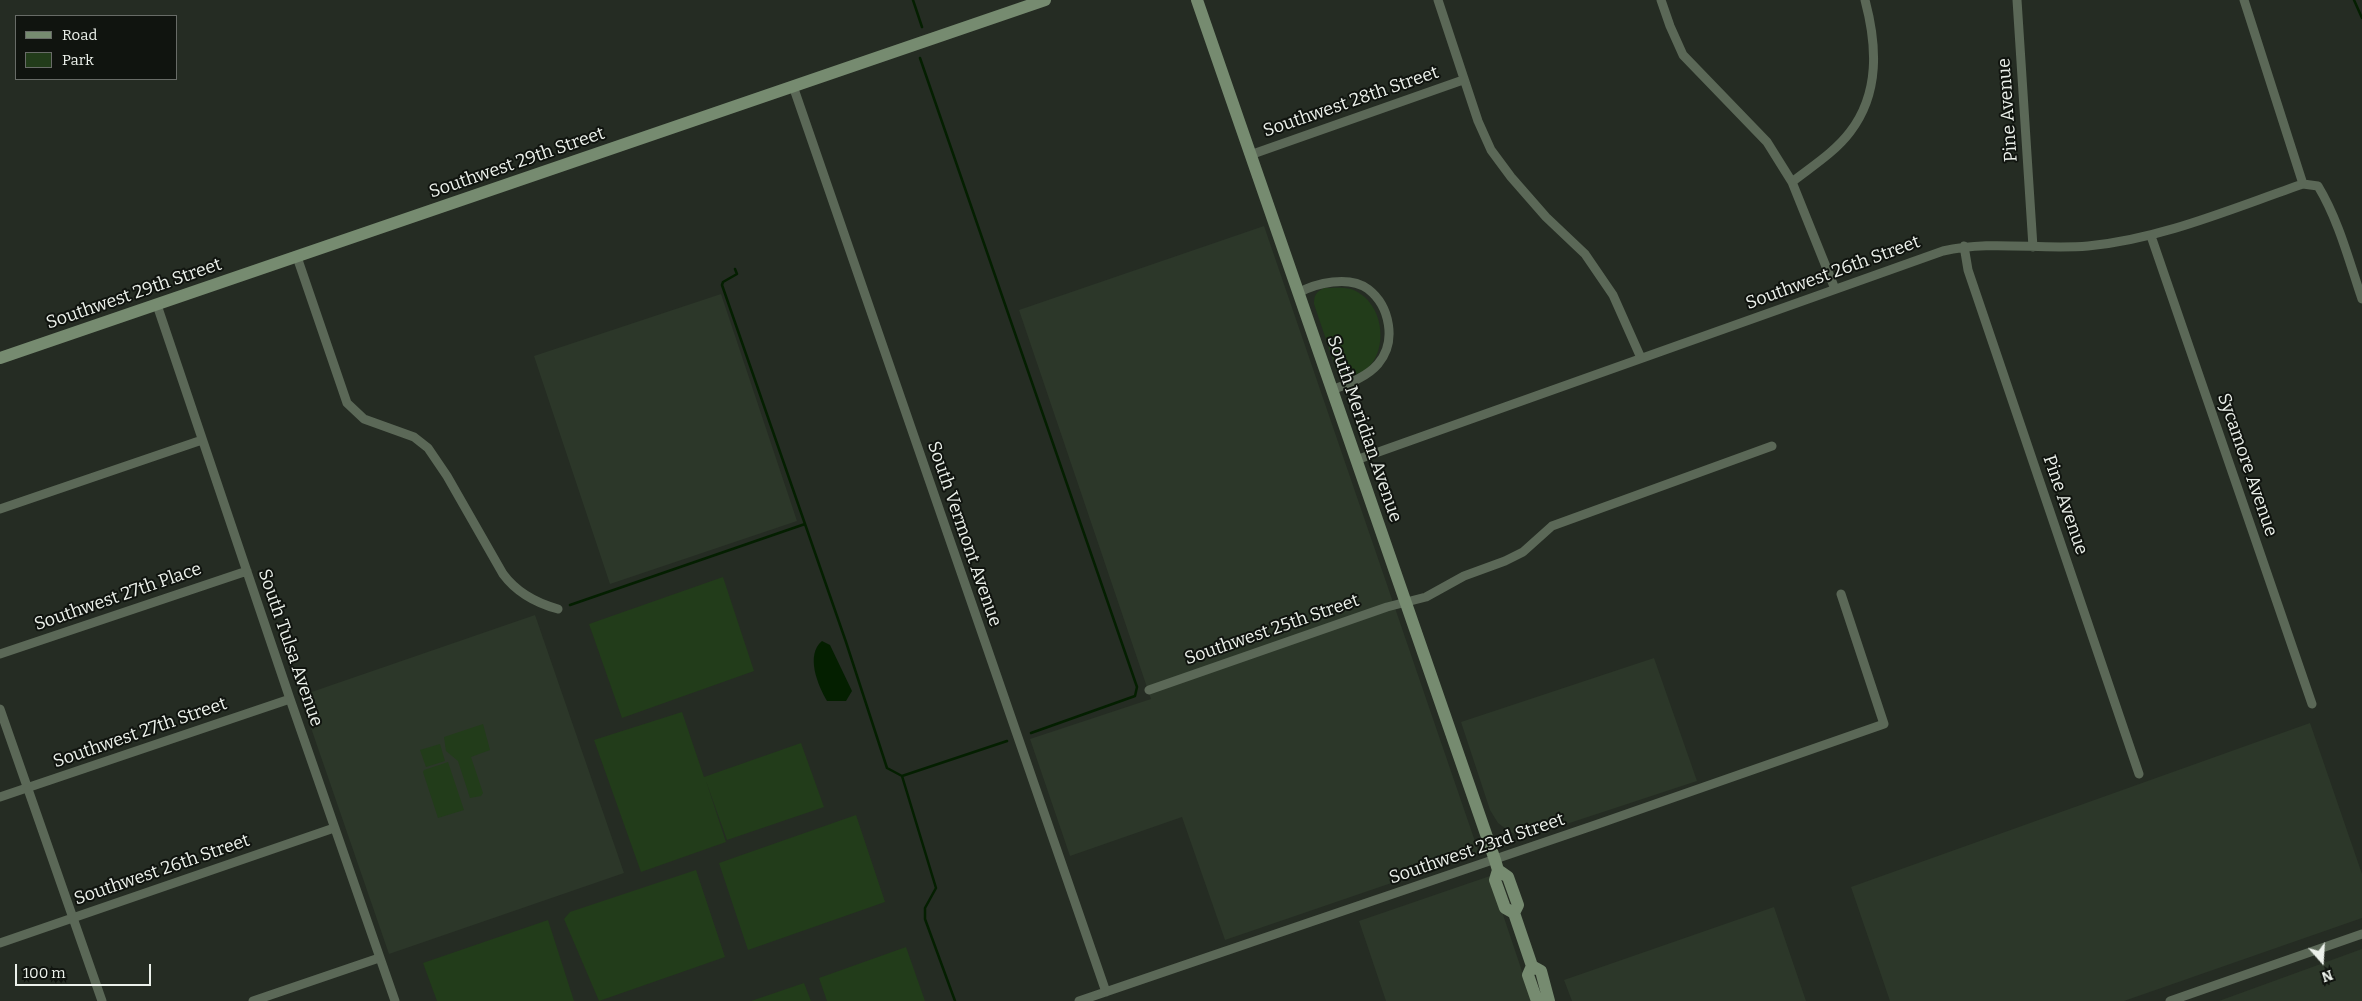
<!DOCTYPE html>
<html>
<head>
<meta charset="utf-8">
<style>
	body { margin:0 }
	#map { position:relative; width:2362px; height:1001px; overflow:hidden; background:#252c23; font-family:Bitter,serif }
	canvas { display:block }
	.legend { position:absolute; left:15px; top:15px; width:162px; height:65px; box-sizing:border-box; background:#10140f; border:1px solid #686c67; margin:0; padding:6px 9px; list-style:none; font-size:15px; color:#ecf1eb }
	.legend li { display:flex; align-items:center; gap:10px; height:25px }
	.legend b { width:25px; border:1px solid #686c67 }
	.north { position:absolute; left:2297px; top:936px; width:50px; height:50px; -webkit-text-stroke:4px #10140f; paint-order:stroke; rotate:161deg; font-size:14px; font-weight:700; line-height:20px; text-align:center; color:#ecf1eb }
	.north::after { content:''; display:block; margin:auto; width:18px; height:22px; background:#ecf1eb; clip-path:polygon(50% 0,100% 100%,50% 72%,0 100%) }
	.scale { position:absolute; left:15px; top:964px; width:136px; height:22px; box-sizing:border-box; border:2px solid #ecf1eb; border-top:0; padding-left:6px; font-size:15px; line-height:18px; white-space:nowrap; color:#ecf1eb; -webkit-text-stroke:4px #10140f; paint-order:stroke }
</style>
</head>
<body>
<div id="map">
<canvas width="2362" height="1001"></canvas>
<ul class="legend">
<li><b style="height:6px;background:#768b70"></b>Road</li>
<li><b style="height:14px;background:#223c1a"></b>Park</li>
</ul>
<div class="north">N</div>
<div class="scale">100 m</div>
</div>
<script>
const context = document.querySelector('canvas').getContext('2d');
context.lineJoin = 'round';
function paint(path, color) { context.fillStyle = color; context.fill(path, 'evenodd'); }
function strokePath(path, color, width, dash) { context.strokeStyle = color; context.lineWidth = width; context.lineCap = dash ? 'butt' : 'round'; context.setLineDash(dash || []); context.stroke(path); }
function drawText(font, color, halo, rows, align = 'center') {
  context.font = font + ' Bitter,serif'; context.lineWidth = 4; context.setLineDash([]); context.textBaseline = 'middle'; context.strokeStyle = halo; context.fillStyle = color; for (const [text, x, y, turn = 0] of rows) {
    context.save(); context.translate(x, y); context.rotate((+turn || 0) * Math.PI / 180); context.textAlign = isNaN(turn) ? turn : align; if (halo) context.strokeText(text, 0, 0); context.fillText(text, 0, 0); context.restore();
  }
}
paint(new Path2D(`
	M 1264,226 L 1479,853 L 1225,940 L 1182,817 L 1070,856 L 1030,739 L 1151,699 L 1019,310 Z
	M 721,294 L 797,521 L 610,584 L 534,356 Z
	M 535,615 L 624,873 L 389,954 L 300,696 Z
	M 1654,658 L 1697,781 L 1524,838 L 1510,832 L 1498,823 L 1490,810 L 1461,722 Z
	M 2310,723 L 2362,874 L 2362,918 L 2124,1001 L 1890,1001 L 1851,887 Z
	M 1490,876 L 1532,1001 L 1386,1001 L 1359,921 Z
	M 1774,907 L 1806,1001 L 1572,1001 L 1564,980 Z
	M 2362,949 L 2362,1001 L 2219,1001 Z`), '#2c3729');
paint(new Path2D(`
	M 1324,288 C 1332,288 1343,287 1351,289 C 1395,305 1388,382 1342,375 L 1336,369 L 1314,304 C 1314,295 1316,292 1324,288 Z
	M 723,577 L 754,671 L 622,718 L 589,624 Z
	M 682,712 L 704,777 L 801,743 L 824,807 L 727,840 L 706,781 L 726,842 L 641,872 L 594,740 Z
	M 483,724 L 490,750 L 471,757 L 483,793 L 481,796 L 470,798 L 458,761 L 446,751 L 444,737 Z
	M 440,744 L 445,761 L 426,767 L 420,750 Z
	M 448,762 L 464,810 L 438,818 L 423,772 L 424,770 Z
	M 856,815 L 885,902 L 748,950 L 719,863 Z
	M 696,870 L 725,957 L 599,1001 L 564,919 L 570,912 Z
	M 548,920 L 574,1001 L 437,1001 L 423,963 Z
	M 906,947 L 925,1001 L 827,1001 L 819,978 Z
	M 804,983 L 811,1001 L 751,1001 Z`), '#223c1a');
paint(new Path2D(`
	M 822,641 L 830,645 L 852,691 L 846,701 L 827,701 C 818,686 805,655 822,641 Z`), '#041f00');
strokePath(new Path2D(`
	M 913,0 L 922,27
	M 2354,0 L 2362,18
	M 920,58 L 1137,687 L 1135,696 L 1031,733
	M 735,269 L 737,274 L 723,282 L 722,285 L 846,642 L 887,768 L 902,776 L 936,888 L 925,908 L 925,919 L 955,1001
	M 570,605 L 805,524
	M 902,776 L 1007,741`), '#041f00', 2.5);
strokePath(new Path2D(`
	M 1438,0 L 1478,121 L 1491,150 L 1511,177 L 1546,217 L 1585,254 L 1613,295 L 1641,358
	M 1661,0 L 1670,26 L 1683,55 L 1767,142 L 1792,182 L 1835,289
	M 2017,0 L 2033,247
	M 2244,0 L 2303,184
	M 793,86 L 1106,992
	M 1250,155 L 1463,80
	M 1792,182 C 1811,167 1835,152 1850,132 C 1880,93 1877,45 1865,0
	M 2151,236 L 2312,704
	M 1964,246 L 1968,270 L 2139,774
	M 297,257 L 347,403 L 364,419 L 414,437 L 428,448 L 447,476 L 503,574 C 517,593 536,603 558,609
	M 1298,293 C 1316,283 1349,275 1368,289 C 1390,306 1397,342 1378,364 C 1367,377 1347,384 1332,390
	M 157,305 L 290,699 L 395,1001
	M 1356,460 L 1943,251 C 1991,240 2039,250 2088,246 C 2162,239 2233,208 2303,184 L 2318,186 C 2339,221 2349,261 2362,299
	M 0,509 L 202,440
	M 0,654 L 247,571
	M 1149,690 L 1387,607 L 1426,597 L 1464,576 L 1505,561 L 1523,552 L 1552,526 L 1772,446
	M 0,709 L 102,1001
	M 0,797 L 290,699
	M 0,943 L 334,828
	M 253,1001 L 379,958
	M 1079,1001 L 1598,824 L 1884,724 L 1841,594
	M 2170,1001 L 2362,934`), '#5b6857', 9);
strokePath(new Path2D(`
	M 1197,0 L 1495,860 L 1498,870 L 1495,880 L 1505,908 L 1514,913 L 1532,966 L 1528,975 L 1537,1001
	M 0,358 L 1045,0
	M 1498,870 L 1508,877 L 1518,905 L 1514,913
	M 1532,966 L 1541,971 L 1549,1001`), '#768b70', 12);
drawText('18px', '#ecf1eb', '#10140f', [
	["Southwest 28th Street",1351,102,-19],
	["Pine Avenue",2008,110,-94],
	["Southwest 29th Street",517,163,-19],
	["Southwest 26th Street",1833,273,-20],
	["Southwest 29th Street",134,294,-19],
	["South Meridian Avenue",1364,429,71],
	["Sycamore Avenue",2247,465,71],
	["Pine Avenue",2065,505,71],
	["South Vermont Avenue",964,534,71],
	["Southwest 27th Place",118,597,-19],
	["Southwest 25th Street",1272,630,-19],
	["South Tulsa Avenue",290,648,71],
	["Southwest 27th Street",140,733,-19],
	["Southwest 23rd Street",1477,849,-19],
	["Southwest 26th Street",162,870,-19]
]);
</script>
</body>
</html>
